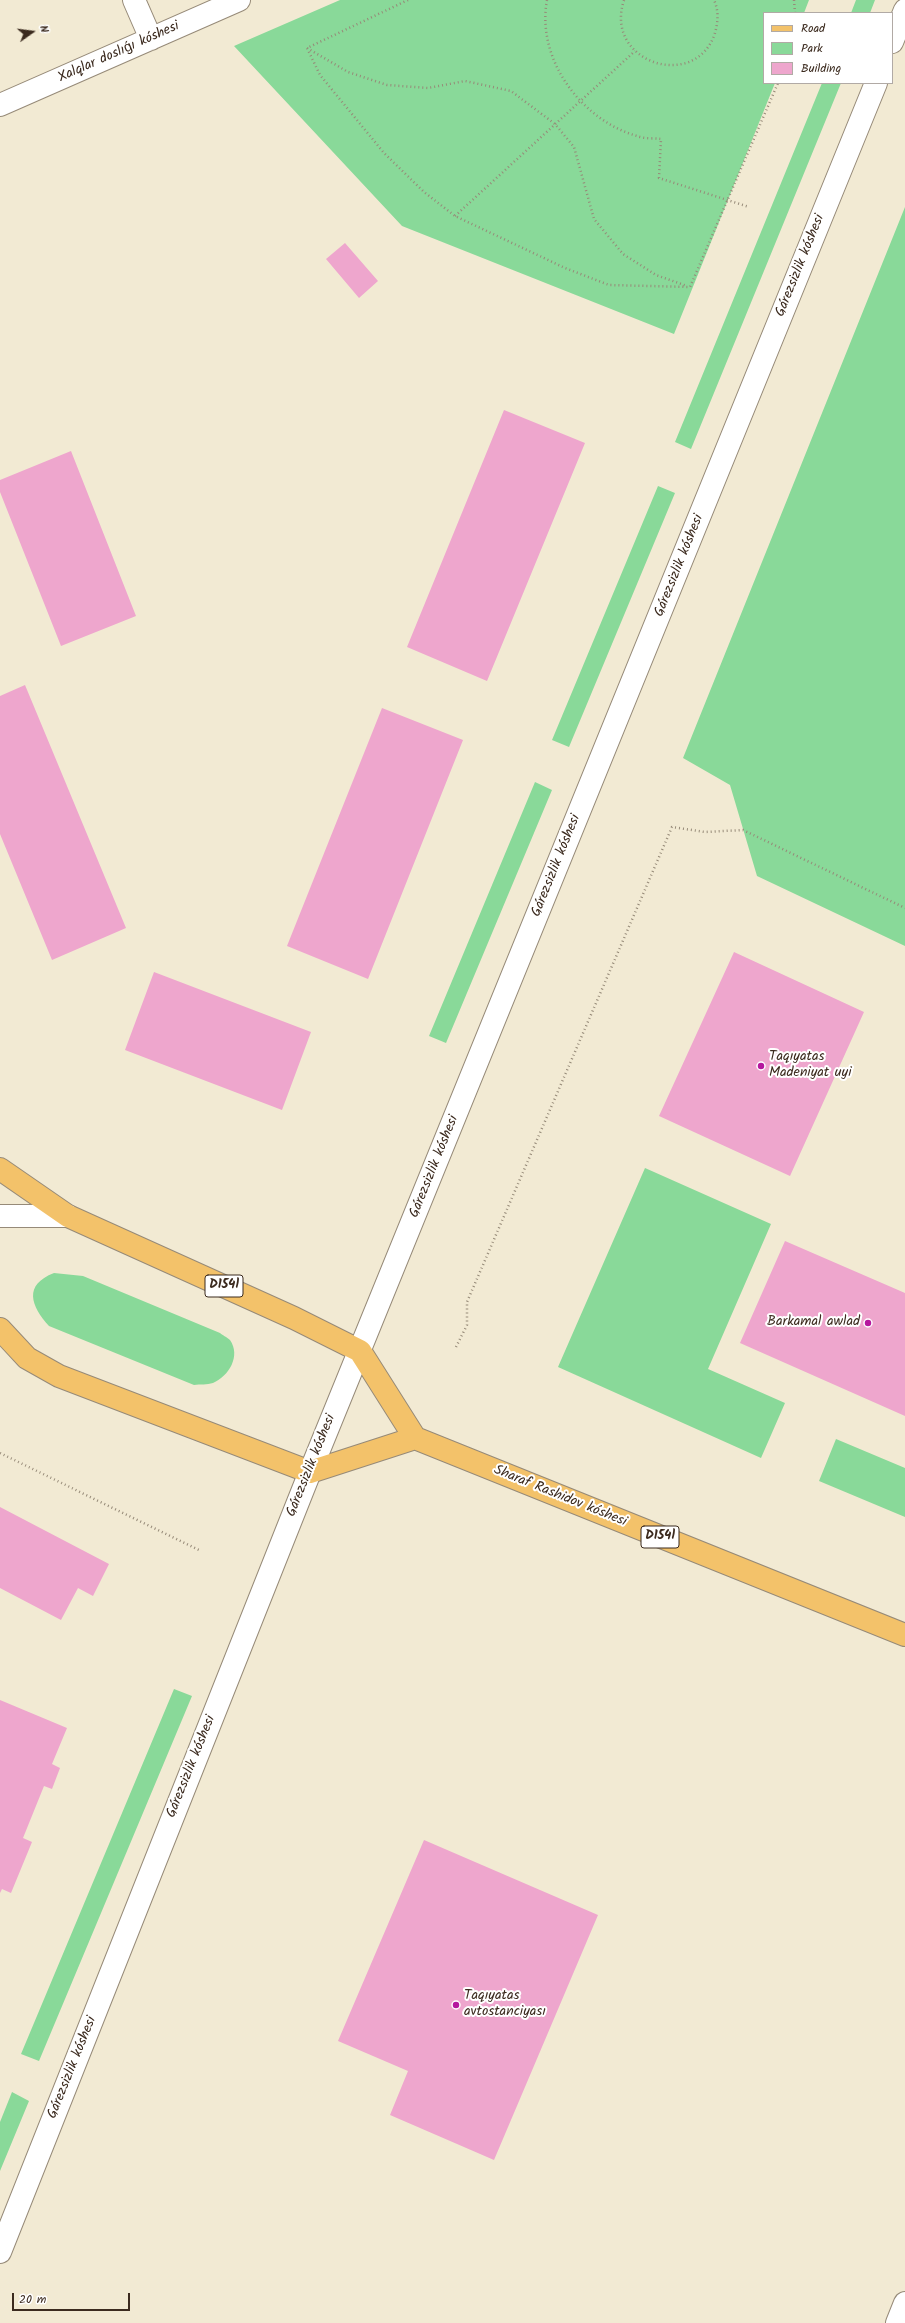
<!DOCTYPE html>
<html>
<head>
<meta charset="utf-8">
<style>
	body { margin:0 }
	#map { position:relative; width:905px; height:2323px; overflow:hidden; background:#f2ead3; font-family:Kalam,sans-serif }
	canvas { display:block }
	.legend { position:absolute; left:763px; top:12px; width:130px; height:72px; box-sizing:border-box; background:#fff; border:1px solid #b1aaa5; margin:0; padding:5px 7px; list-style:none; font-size:12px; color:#3b2a1e }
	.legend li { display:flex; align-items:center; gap:8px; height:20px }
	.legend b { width:20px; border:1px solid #b1aaa5 }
	.north { position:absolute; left:12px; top:12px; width:40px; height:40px; -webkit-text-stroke:3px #fff; paint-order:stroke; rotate:76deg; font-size:11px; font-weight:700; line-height:16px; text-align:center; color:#3b2a1e }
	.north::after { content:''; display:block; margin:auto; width:14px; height:18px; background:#3b2a1e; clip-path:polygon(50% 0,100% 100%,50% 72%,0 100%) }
	.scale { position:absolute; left:12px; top:2293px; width:118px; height:18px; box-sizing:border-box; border:2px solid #3b2a1e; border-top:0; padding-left:5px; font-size:12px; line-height:14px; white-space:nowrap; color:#3b2a1e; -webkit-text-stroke:3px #fff; paint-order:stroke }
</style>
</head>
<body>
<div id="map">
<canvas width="905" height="2323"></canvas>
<ul class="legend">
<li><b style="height:5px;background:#f3c26a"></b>Road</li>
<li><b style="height:11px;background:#89d999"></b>Park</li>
<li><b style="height:11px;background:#eea6cd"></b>Building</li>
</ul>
<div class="north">N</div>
<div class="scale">20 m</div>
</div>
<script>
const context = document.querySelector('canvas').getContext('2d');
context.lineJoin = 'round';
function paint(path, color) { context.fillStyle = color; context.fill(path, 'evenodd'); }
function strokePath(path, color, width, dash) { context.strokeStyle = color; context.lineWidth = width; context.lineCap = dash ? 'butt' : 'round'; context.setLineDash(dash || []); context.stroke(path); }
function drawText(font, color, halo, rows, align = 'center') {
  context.font = font + ' Kalam,sans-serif'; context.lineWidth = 4; context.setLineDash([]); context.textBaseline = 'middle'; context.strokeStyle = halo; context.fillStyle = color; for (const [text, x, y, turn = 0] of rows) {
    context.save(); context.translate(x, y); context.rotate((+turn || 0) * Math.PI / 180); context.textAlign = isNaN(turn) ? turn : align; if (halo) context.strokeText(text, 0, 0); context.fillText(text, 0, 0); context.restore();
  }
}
paint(new Path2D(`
	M 340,0 L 809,0 L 804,13 L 764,13 L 764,83 L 775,83 L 674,334 L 402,226 L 234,46 Z
	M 856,0 L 875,0 L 870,13 L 851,13 Z
	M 822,83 L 841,83 L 691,449 L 675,442 Z
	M 905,207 L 905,946 L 757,876 L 730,785 L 683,758 Z
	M 658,486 L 675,493 L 569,747 L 552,740 Z
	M 535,782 L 552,790 L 446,1043 L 429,1036 Z
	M 645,1168 L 771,1224 L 708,1369 L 785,1403 L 761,1458 L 558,1367 Z
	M 54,1273 L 83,1276 L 220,1333 C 222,1335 227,1337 230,1340 C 241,1356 229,1376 213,1383 C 207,1385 200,1384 194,1385 L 49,1326 C 31,1306 23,1285 54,1273 Z
	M 836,1439 L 905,1468 L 905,1517 L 819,1481 Z
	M 174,1689 L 192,1696 L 39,2061 L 21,2054 Z
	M 12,2092 L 29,2101 L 0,2171 L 0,2122 Z`), '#89d999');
paint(new Path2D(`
	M 345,243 L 378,281 L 359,298 L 326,259 Z
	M 504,410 L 585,443 L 487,681 L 407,647 Z
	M 71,451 L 136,616 L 61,646 L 0,492 L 0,480 Z
	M 25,685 L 126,928 L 52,960 L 0,834 L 0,696 Z
	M 382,708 L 463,740 L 368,979 L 287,946 Z
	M 734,952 L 864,1012 L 790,1176 L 659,1116 Z
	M 154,972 L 311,1032 L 282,1110 L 125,1050 Z
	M 785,1241 L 905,1293 L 905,1416 L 740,1343 Z
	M 0,1507 L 109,1564 L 93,1596 L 78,1588 L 61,1620 L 0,1588 Z
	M 0,1700 L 67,1728 L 52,1764 L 60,1768 L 52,1789 L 44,1786 L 23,1838 L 32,1842 L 11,1893 L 2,1889 L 0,1893 Z
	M 424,1840 L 598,1915 L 494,2160 L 390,2115 L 408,2071 L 338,2041 Z`), '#eea6cd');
const minor = new Path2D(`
	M 134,0 L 151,39
	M 0,105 L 239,0
	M 0,1216 L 68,1216
	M 897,2323 L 905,2303`);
const tertiary = new Path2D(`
	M 892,42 L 905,10
	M 0,2252 L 310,1472 L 876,83`);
const primary = new Path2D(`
	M 0,1169 L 68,1216 L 294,1318 L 360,1351 L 415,1438
	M 0,1329 L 27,1358 L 59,1376 L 310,1472 L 415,1438
	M 415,1438 L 905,1635`);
strokePath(minor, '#968a78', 24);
strokePath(tertiary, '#968a78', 24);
strokePath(primary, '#968a78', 24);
strokePath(new Path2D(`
	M 408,0 L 307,48 L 320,75 L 384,153 L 424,192 L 455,216 L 565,268 L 609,285 L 690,287 L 778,83
	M 547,0 C 536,59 581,120 637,136 C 644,139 654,138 661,139 L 659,178 L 749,207
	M 624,0 C 603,63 696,92 715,33 C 718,22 719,11 714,0
	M 794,0 L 795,13
	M 307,48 L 348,72 L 387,85 L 428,88 L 465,81 L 511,91 L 555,124 L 574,147 L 594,219 L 623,254 L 656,275 L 687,286
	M 455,216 L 635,51
	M 456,1347 L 467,1325 L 467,1302 L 672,827 L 705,832 L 743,830 L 905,908
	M 0,1453 L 201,1551`), '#968a78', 2.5, [1, 3]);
strokePath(minor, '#fff', 22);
strokePath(tertiary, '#fff', 22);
strokePath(primary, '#f3c26a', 22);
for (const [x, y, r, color] of [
	[761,1066,4,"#b5179e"],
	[868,1323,4,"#b5179e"],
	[456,2005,4,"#b5179e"]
]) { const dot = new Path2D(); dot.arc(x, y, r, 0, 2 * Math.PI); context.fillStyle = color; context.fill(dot); strokePath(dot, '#fff', 1.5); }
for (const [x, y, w] of [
	[224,1286,38],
	[660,1537,38]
]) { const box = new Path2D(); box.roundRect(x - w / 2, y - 11, w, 22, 3); context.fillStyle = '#fff'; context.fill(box); strokePath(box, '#3b2a1e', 1); }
drawText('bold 13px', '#3b2a1e', null, [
	["D154l",224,1286],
	["D154l",660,1537]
]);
drawText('14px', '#3b2a1e', '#fff', [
	["Xalqlar doslıǵı kóshesi",119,53,-24],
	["Gárezsizlik kóshesi",801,266,-68],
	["Gárezsizlik kóshesi",680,566,-68],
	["Gárezsizlik kóshesi",557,866,-68],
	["Gárezsizlik kóshesi",435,1167,-68],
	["Gárezsizlik kóshesi",312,1466,-68],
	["Sharaf Rashidov kóshesi",560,1497,22],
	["Gárezsizlik kóshesi",192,1767,-68],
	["Gárezsizlik kóshesi",73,2068,-68]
]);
drawText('14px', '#3b2a1e', '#fff', [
	["Taqıyatas",769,1058],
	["Madeniyat uyi",769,1074],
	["Barkamal awlad",860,1323,"right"],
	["Taqıyatas",464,1997],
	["avtostanciyası",464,2013]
], 'left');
</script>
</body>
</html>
